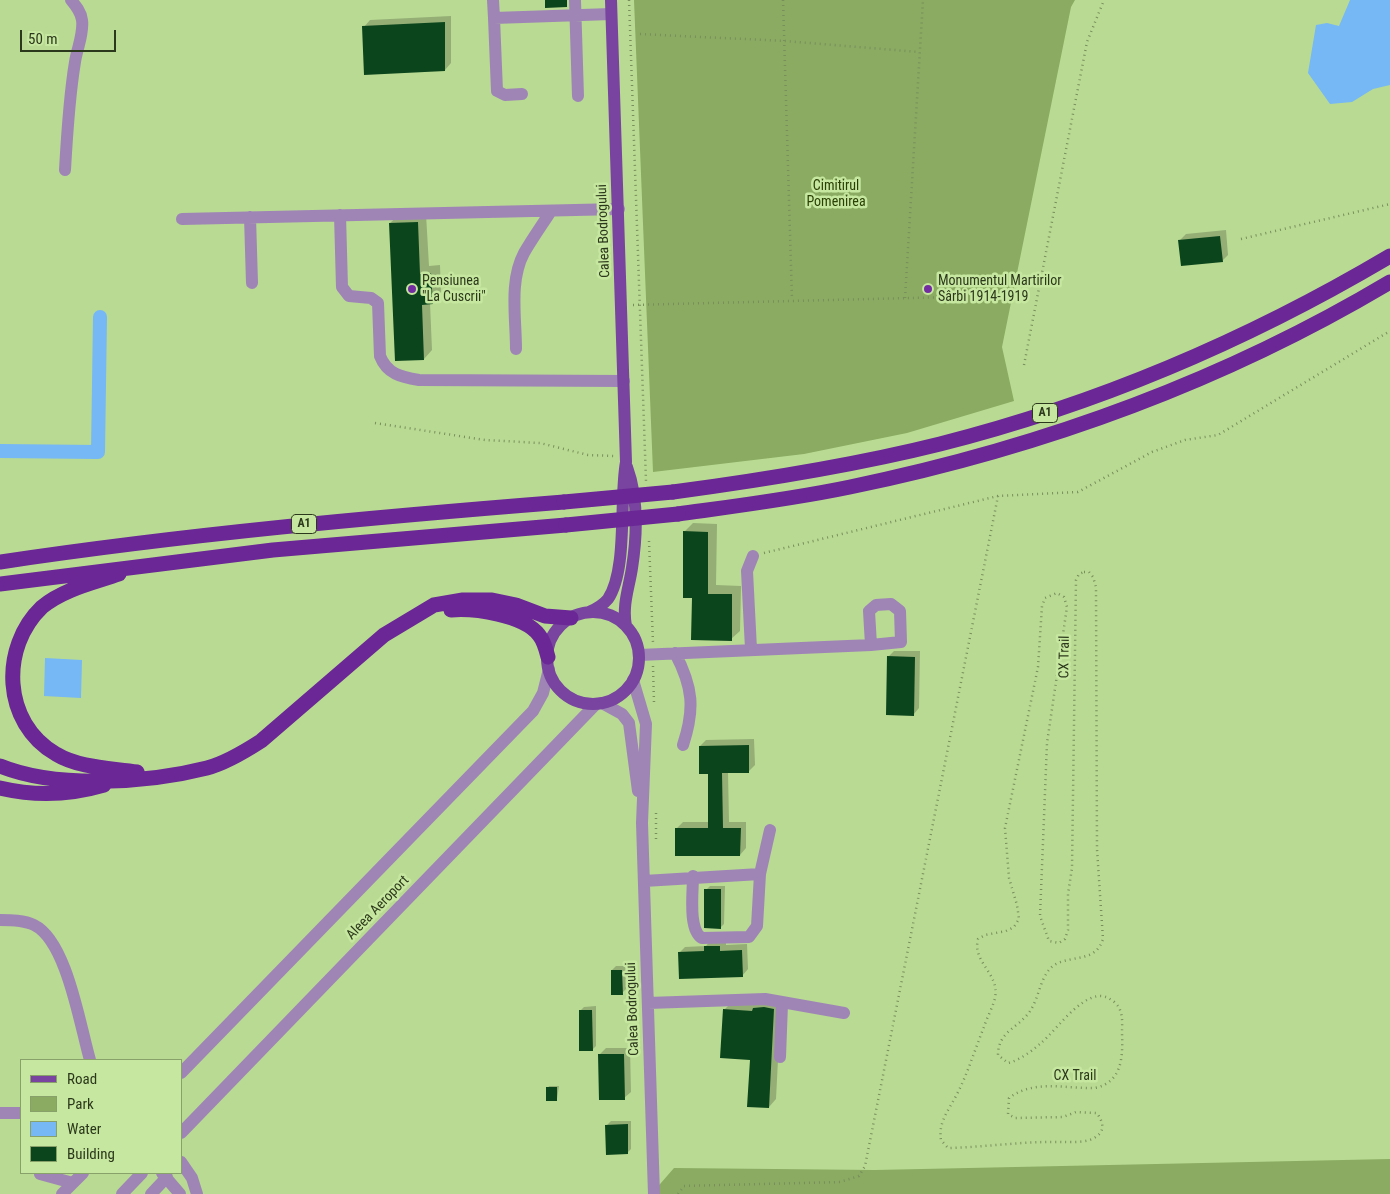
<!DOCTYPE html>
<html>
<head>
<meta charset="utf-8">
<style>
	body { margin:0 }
	#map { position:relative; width:1390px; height:1194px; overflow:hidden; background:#b9da93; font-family:"Roboto Condensed",sans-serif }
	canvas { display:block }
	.legend { position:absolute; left:20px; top:1059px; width:162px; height:115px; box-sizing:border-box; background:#c6e79f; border:1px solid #88a16b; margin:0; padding:6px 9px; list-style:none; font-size:15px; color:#2c381c }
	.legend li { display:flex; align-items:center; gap:10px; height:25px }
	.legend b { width:25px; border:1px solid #88a16b }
	.scale { position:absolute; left:20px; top:30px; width:96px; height:22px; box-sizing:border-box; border:2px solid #2c381c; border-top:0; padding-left:6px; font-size:15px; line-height:18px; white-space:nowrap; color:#2c381c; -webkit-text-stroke:4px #c6e79f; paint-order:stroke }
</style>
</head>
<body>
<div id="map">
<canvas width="1390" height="1194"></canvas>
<ul class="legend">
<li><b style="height:6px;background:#78449f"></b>Road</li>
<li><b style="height:14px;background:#8aab61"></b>Park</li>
<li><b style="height:14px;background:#76b7f6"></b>Water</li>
<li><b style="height:14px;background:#0b451c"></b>Building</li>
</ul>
<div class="scale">50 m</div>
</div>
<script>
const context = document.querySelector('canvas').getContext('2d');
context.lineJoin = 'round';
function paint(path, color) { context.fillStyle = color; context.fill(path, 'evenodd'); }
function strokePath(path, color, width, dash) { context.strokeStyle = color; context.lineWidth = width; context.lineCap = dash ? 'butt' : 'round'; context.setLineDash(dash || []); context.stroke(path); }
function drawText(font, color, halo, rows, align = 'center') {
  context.font = font + ' "Roboto Condensed",sans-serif'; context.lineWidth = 5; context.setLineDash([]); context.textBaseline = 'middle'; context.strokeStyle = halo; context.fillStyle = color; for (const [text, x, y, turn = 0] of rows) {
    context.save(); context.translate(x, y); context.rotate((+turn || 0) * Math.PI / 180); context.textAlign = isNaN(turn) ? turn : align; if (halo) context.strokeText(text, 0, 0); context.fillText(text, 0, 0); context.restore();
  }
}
paint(new Path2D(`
	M 634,0 L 1075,0 L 1071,7 L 1002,347 L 1014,401 L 907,433 L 804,454 L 653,472 Z
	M 1390,1159 L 1390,1194 L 654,1194 L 654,1191 L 674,1168 L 875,1170 Z`), '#8aab61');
paint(new Path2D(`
	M 1350,0 L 1390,0 L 1390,85 L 1373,89 L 1352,102 L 1330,104 L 1308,73 L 1316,25 L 1327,23 L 1339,26 Z
	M 45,658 L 82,660 L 81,698 L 44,696 Z`), '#76b7f6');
paint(new Path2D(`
	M 451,16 L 451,63 L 445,70 L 364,27 L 370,20 Z
	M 426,214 L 429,266 L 440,265 L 441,294 L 430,303 L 432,350 L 424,359 L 390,223 L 399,215 Z
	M 1226,230 L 1228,255 L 1222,261 L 1180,240 L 1186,234 Z
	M 693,523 L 717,524 L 716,585 L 741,586 L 740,631 L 731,639 L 693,597 L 684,532 Z
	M 894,651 L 920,651 L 919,708 L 913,715 L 888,657 Z
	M 754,739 L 755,765 L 749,771 L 728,772 L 729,822 L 746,822 L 746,848 L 740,855 L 677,828 L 683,822 L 709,822 L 709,772 L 700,746 L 706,740 Z
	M 710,886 L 725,886 L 724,924 L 720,928 L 706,890 Z
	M 711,940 L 726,940 L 726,945 L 747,944 L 748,969 L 742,976 L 679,953 L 685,947 L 706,946 Z
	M 616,966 L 626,966 L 626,989 L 622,993 L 612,970 Z
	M 781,1001 L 776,1099 L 769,1107 L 751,1059 L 724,1010 L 732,1002 Z
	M 596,1006 L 596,1046 L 592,1050 L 580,1011 L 584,1007 Z
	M 606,1048 L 630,1048 L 631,1092 L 624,1098 L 599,1055 Z
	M 549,1086 L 559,1086 L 557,1099 L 548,1088 Z
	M 611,1121 L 631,1121 L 631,1149 L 627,1153 L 607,1125 Z`), '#0003');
strokePath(new Path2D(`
	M 0,451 L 98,452 L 100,317`), '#76b7f6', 14);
paint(new Path2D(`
	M 545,0 L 567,0 L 567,7 L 545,8 Z
	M 445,22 L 445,71 L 364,75 L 362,26 Z
	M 418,222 L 420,274 L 431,273 L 433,304 L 422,305 L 424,360 L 395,361 L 389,223 Z
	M 1220,236 L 1223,262 L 1181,266 L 1178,240 Z
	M 683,531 L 708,532 L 708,594 L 732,594 L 732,641 L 691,640 L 692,598 L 683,598 Z
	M 887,656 L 915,657 L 914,716 L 886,715 Z
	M 749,745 L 749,773 L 722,773 L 723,828 L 741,828 L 740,856 L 675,856 L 675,828 L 708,828 L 708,774 L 699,774 L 699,746 Z
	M 704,889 L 721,889 L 721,929 L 704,928 Z
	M 704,946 L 720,946 L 720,951 L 742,950 L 743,977 L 679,979 L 678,952 L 704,951 Z
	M 611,970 L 622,970 L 623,995 L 611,995 Z
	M 764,1007 L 774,1009 L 769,1108 L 747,1107 L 750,1060 L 720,1058 L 723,1009 L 752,1011 L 753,1008 Z
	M 579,1010 L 592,1010 L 593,1051 L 579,1051 Z
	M 598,1054 L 624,1054 L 625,1100 L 599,1100 Z
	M 546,1087 L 557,1087 L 557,1101 L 546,1101 Z
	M 628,1124 L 628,1154 L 606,1155 L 605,1125 Z`), '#0b451c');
strokePath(new Path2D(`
	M 629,0 L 646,481
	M 783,0 L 792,300
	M 640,34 L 785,41 L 919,52
	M 1241,239 L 1390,204
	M 905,298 L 923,0
	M 633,305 L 949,297
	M 1024,365 L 1087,42 L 1104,0
	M 375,423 L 485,440 L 540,443 L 588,455 L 614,456
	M 649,541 L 653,643
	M 764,553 L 998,496 L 1078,492 L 1152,452 L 1185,440 L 1218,435 L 1390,331
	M 1084,572 L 1089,572 L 1093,577 L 1096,587 L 1097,849 L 1103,939 C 1096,962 1074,955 1056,964 C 1040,973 1040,997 1030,1011 C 1019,1028 998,1031 998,1055 L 1008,1063 C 1020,1060 1032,1051 1041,1043 C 1057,1030 1087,984 1110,999 C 1114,1001 1119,1006 1120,1010 C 1123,1017 1122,1026 1122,1033 C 1123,1058 1122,1082 1095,1088 C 1066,1089 1034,1079 1009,1098 L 1008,1114 L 1015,1118 L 1063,1117 L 1076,1112 L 1097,1113 C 1102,1121 1106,1129 1097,1136 C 1089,1143 1073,1142 1064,1142 C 1024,1141 987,1147 948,1148 L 941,1140 C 938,1122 949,1110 957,1094 C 968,1073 975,1049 984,1027 C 987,1017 993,1007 995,998 C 1000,973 972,963 978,939 L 985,935 L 1006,931 L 1014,927 L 1019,919 L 1017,905 L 1009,878 L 1005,828 L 1038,667 L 1042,606 L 1045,598 L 1057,593 L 1064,597 L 1067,607 L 1047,743 L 1040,916 L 1049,941 L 1059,943 L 1065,939 L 1068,930 L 1068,894 L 1072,868 L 1076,580 L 1079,574 Z
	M 653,666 L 654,703
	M 656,813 L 656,840
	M 678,1194 L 684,1186 L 840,1182 L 859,1176 L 865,1166 L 998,496`), '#788f5c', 2.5, [1, 4]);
strokePath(new Path2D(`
	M 493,0 L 494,18 L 611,14
	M 575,0 L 578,96
	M 494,18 L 497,91 L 505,95 L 522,94
	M 65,170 C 67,134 69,98 75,62 C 77,48 84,34 82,20 C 81,12 76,6 71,0
	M 340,215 L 342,287 L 349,296 L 371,298 L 378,303 L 380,356 C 387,374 401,377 419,380 L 624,381
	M 250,217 L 252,283
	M 182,219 L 619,209
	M 516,349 C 516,318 509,281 524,253 C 532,239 542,225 551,211
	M 891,604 L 900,611 L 901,642 L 871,645 L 869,611 L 876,605 Z
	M 751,649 L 747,571 L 753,556
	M 675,653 C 693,687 695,709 683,745
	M 639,655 L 871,645
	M 633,680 L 646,724 L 642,823 L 654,1194
	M 602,703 L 622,714 L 629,723 L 638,791
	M 693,876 C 693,892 688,930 702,938 L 749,937 L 757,926 L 760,874 L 770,830
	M 644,881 L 760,874
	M 0,920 C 11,920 24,920 34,925 C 67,941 80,1026 90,1060
	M 648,1003 L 765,999 L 844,1013
	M 780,1057 L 782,1004
	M 181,1073 L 533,711 L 543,693 L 549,669
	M 0,1113 L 21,1113
	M 181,1133 L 596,704
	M 181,1162 L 192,1178 L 197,1194
	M 162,1173 L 180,1194
	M 40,1174 L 73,1183
	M 62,1194 L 83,1173
	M 122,1194 L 142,1173
	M 151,1194 L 167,1177`), '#9f85b6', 12);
strokePath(new Path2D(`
	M 589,612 C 596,609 603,605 608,599 C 628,569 619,499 626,462 L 611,0
	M547 658a46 46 0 1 1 92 0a46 46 0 1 1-92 0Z
	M 626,626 C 622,605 629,588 632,568 C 637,536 638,497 627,467`), '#78449f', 12);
strokePath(new Path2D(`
	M 673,492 C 763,480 852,466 940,444 C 1098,404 1250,339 1390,256
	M 678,514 C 736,506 793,499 850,487 C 1039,448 1224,381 1390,282
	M 0,562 C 187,534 375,517 564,502
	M 119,574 C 93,583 64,589 42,607 C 0,647 2,723 56,754 C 79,768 111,768 137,772
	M 0,584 L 273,550 L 566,525
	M 451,610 C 474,608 524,615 539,635 C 544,641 546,649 548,657
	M 0,766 C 56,789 148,783 207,768 C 226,763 244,752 261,741 L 384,635 L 434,605 L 463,600 L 492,600 L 516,605 L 545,616 L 571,618
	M 0,788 C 34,796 70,795 104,785`), '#6a2795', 15);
strokePath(new Path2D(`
	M 564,502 L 673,492
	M 566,525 L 678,514`), '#6a2795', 15);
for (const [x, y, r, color] of [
	[412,289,5,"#732da1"],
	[928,289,5,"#732da1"]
]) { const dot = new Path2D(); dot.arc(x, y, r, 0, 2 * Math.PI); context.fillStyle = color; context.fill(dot); strokePath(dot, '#c6e79f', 2); }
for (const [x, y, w] of [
	[1045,413,25],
	[304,524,25]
]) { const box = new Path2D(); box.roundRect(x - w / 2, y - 9.5, w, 19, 4); context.fillStyle = '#c6e79f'; context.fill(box); strokePath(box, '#2c381c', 1); }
drawText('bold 12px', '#2c381c', null, [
	["A1",1045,413],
	["A1",304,524]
]);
drawText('14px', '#2b4005', '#c6e79f', [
	["Cimitirul",836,186],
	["Pomenirea",836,202]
]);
drawText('14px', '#2c381c', '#c6e79f', [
	["Calea Bodrogului",604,231,-92],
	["CX Trail",1065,657,-89],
	["Aleea Aeroport",378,908,-46],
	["Calea Bodrogului",633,1009,-92],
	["CX Trail",1075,1076]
]);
drawText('14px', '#2c381c', '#c6e79f', [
	["Pensiunea",422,281],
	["\"La Cuscrii\"",422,297],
	["Monumentul Martirilor",938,281],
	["Sârbi 1914-1919",938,297]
], 'left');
</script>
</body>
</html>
